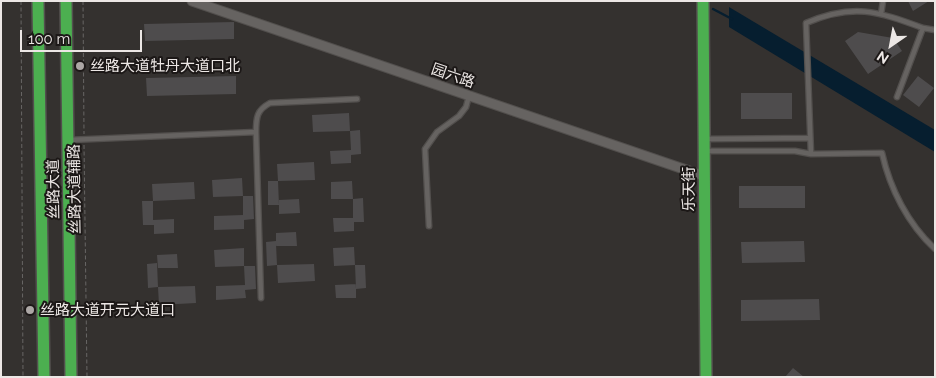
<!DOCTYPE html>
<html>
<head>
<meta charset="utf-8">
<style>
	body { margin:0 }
	#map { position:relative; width:936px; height:378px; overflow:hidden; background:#34312f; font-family:Raleway,sans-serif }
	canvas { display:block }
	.frame { position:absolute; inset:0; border:2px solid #ece7e5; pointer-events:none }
	.north { position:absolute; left:866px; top:20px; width:50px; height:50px; -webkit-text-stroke:4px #1c1817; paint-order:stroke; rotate:213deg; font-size:14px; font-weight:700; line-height:20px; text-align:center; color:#ece7e5 }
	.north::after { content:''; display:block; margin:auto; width:18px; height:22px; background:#ece7e5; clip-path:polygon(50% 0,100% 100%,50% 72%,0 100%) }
	.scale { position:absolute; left:20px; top:30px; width:122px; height:22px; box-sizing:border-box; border:2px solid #ece7e5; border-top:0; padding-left:6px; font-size:15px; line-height:18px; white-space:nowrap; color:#ece7e5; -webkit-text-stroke:4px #1c1817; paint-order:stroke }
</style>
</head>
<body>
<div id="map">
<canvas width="936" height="378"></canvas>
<div class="frame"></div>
<div class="north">N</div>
<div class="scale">100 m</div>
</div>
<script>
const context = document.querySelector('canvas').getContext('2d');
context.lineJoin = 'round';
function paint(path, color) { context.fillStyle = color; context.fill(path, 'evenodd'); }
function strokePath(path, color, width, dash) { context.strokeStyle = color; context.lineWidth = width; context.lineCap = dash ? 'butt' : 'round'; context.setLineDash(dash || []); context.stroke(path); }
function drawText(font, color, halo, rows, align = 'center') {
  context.font = font + ' Raleway,"Noto Sans SC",sans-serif'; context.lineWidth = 4; context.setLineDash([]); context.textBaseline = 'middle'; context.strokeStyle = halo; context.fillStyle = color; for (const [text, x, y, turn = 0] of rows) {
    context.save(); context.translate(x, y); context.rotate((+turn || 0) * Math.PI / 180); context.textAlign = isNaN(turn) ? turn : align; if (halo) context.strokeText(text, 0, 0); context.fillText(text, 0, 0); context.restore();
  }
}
paint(new Path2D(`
	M 729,7 L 935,130 L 935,152 L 729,27 Z`), '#061e2f');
strokePath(new Path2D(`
	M 713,9 L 732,19`), '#061e2f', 2.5);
paint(new Path2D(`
	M 908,1 L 929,1 L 913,11 Z
	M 234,22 L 234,39 L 145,41 L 144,24 Z
	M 858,32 L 893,38 L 902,51 L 868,74 L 845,41 Z
	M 236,76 L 236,94 L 147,96 L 146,78 Z
	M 918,76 L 934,88 L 919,107 L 903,95 Z
	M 741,93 L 792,93 L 792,119 L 741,119 Z
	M 349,113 L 350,131 L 313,132 L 312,115 Z
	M 360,130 L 361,154 L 351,155 L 351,163 L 331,164 L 330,151 L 351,150 L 350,131 Z
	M 314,162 L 315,180 L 278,181 L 277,164 Z
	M 242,178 L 243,196 L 213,197 L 212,180 Z
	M 268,181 L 278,181 L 279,205 L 268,205 Z
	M 352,181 L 353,199 L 331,199 L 331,182 Z
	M 194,182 L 195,199 L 153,201 L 152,184 Z
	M 739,186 L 805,186 L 805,208 L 739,208 Z
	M 243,196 L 253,196 L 254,219 L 244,220 L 244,229 L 214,230 L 214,216 L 243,215 Z
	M 363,198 L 364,222 L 354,222 L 354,231 L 334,232 L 333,218 L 353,218 L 353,199 Z
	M 299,199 L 300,213 L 279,214 L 279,200 Z
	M 142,201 L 153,201 L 153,220 L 174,219 L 174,233 L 154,234 L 154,225 L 143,225 Z
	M 296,232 L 297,246 L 276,246 L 276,244 L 277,265 L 267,266 L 266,242 L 276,241 L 276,233 Z
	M 804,241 L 805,262 L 742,263 L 741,242 Z
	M 354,247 L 355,265 L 334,266 L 333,248 Z
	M 244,248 L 244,266 L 215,267 L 214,250 Z
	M 177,254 L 178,268 L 158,268 L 157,255 Z
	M 157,263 L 158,287 L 148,288 L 147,264 Z
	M 314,264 L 315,281 L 278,283 L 277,265 Z
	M 355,265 L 365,265 L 366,288 L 356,289 Z
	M 244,266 L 255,266 L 256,289 L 245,290 L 246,298 L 216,300 L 216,286 L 245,285 Z
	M 356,284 L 356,298 L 336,298 L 335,285 Z
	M 195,286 L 196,303 L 159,305 L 158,287 Z
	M 819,299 L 820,320 L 741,321 L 741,300 Z
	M 793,368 L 804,377 L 785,377 Z`), '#4e4c4d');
const lane = new Path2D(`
	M 881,14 L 883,1
	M 923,28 C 877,11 853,3 806,23 L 811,154 L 882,153 C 890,189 908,224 935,249
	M 897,97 L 923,28 L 935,30
	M 256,132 C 256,117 257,110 270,103 L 357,99
	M 707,139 L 810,138
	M 69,140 L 256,132 L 261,298
	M 705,151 L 795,151 L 811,154
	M 429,226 L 425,149 L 437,132 L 459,116 L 466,107 L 469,96`);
const street = new Path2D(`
	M 192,1 L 704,176`);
const fast = new Path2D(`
	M 38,1 L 44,377
	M 66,1 L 71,377
	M 703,1 L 706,377`);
strokePath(lane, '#524f4d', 7);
strokePath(street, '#524f4d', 11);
strokePath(fast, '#524f4d', 14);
strokePath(new Path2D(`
	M 21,1 L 23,377
	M 83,1 L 84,134
	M 84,145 L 87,377`), '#686665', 1, [4, 2.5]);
strokePath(lane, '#666361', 4.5);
strokePath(street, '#666361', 9);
strokePath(fast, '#4caf50', 11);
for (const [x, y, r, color] of [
	[80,66,5,"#aca7a5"],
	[30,310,5,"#aca7a5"]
]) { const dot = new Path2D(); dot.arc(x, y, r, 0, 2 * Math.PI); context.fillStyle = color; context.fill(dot); strokePath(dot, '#1c1817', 2); }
drawText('15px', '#ece7e5', '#1c1817', [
	["丝路大道牡丹大道口北",90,66],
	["丝路大道开元大道口",40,310]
], 'left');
drawText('15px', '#ece7e5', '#1c1817', [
	["园六路",453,76,19],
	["丝路大道",54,189,-91],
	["丝路大道辅路",75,189,-91],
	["乐天街",689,189,-90]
]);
</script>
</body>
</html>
